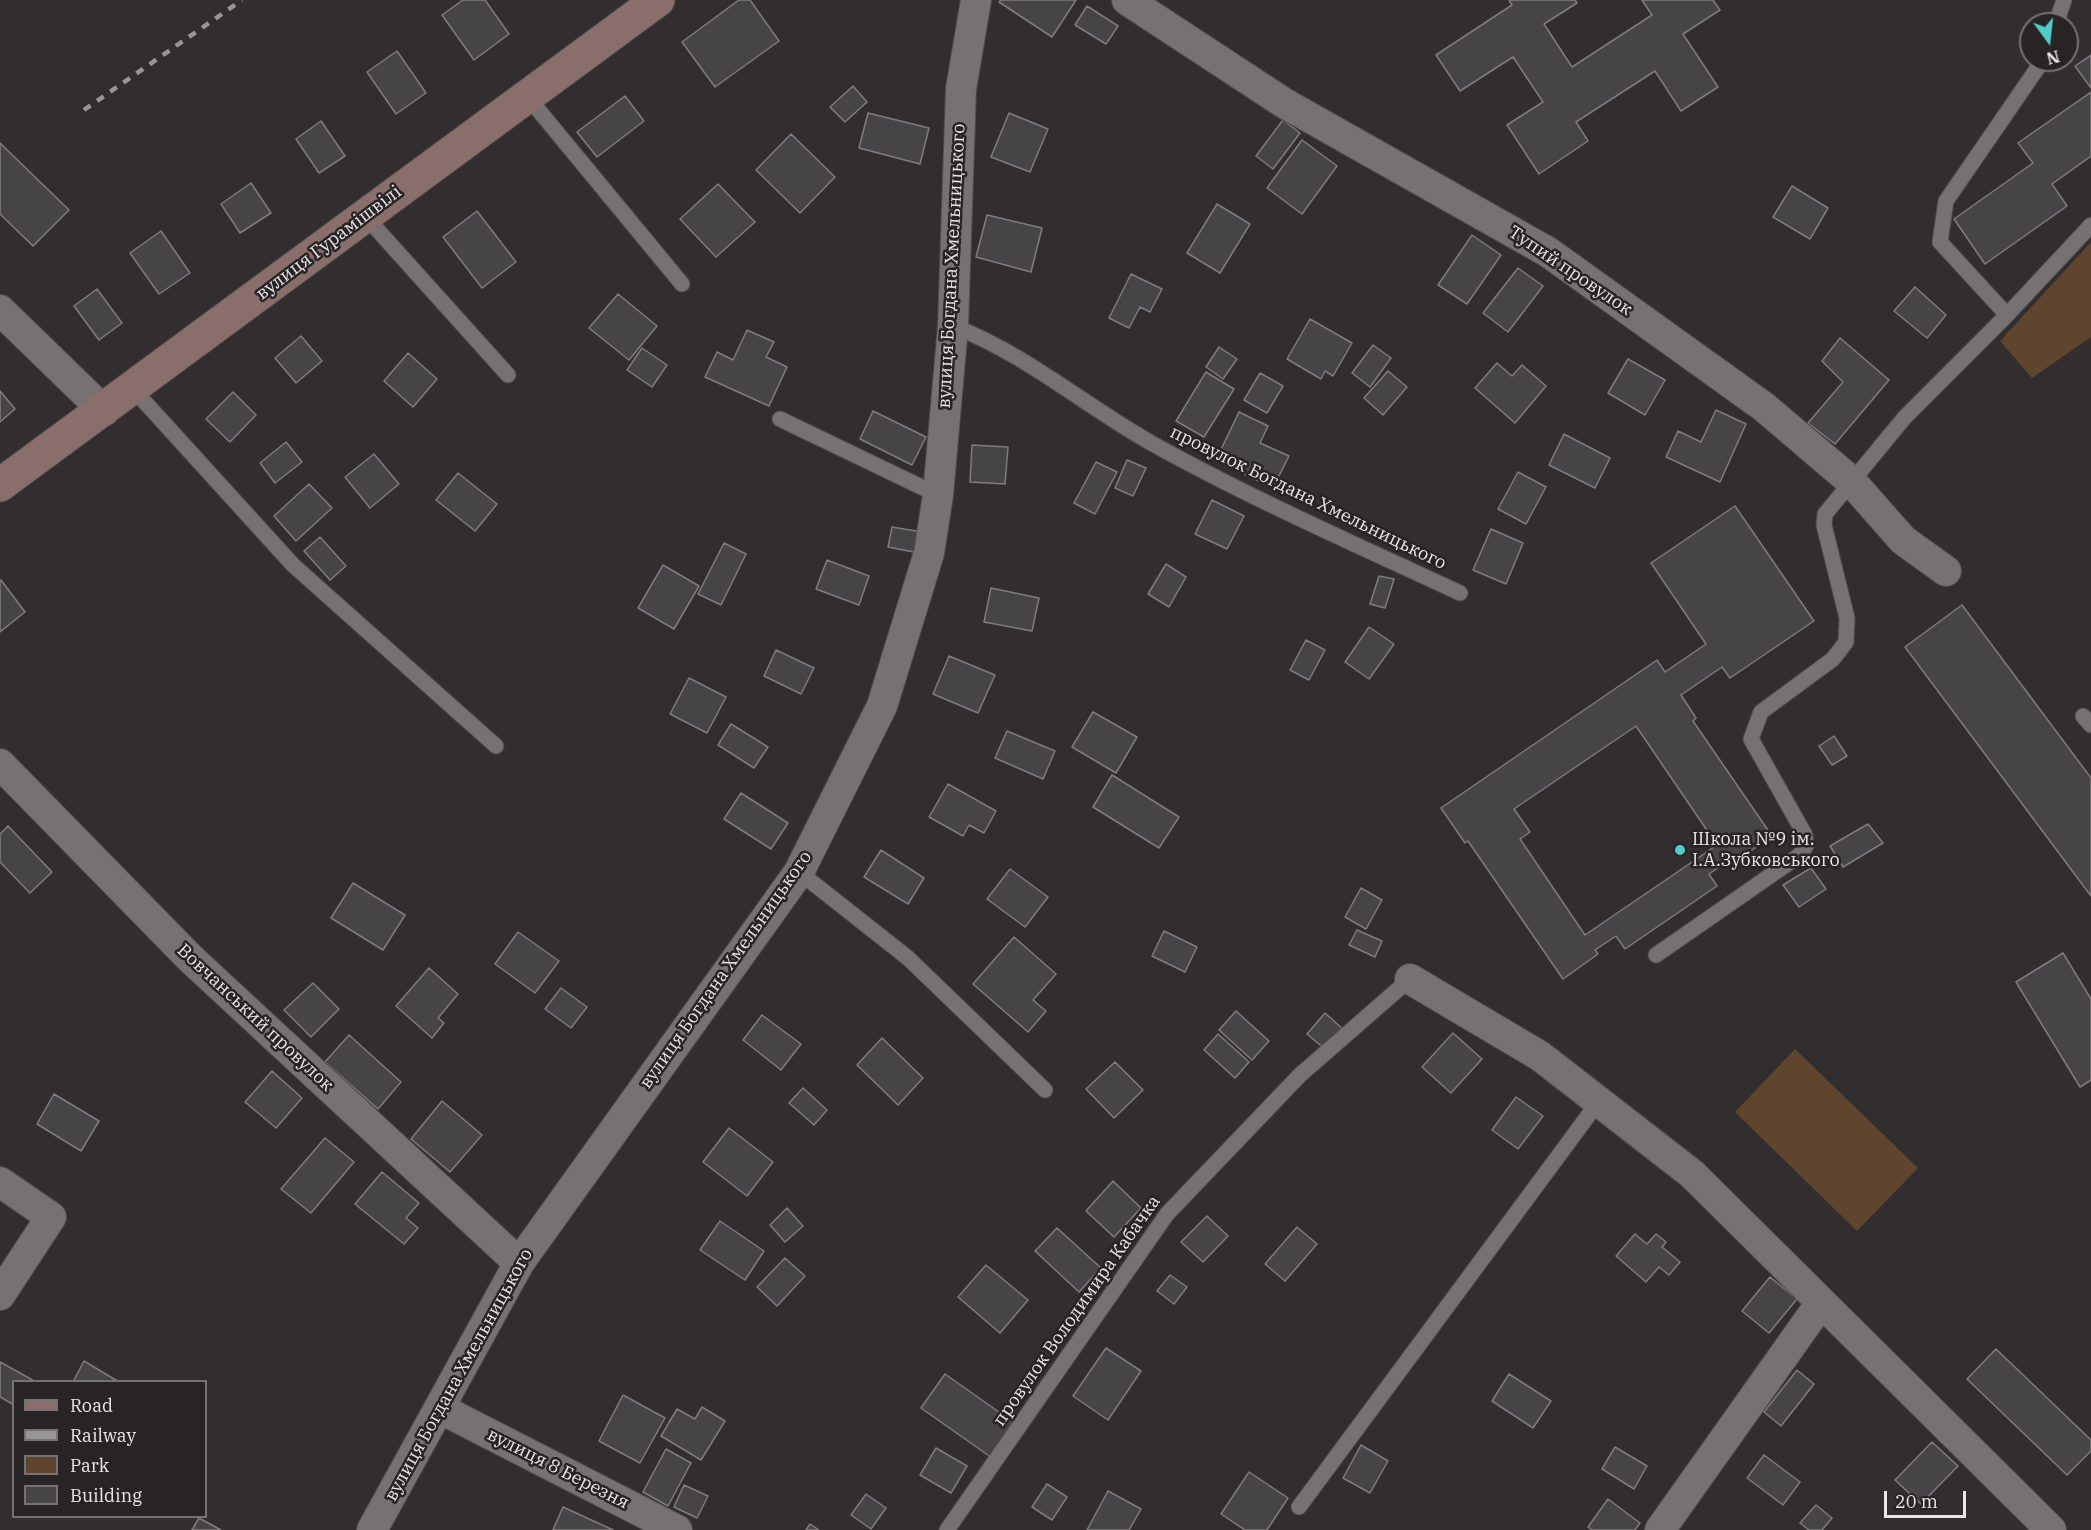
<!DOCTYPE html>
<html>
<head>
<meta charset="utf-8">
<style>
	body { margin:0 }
	#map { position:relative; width:2091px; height:1530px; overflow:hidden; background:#322e2f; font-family:"IBM Plex Serif",serif }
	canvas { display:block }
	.legend { position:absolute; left:12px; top:1380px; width:195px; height:138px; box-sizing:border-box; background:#282426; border:2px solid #757274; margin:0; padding:8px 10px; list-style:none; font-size:18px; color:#e9e7e8 }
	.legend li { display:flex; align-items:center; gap:12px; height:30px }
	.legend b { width:30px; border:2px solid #757274 }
	.north { position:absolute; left:2019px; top:12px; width:60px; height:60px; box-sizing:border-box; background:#282426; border:2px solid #757274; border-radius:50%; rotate:165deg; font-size:16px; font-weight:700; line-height:24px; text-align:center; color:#e9e7e8 }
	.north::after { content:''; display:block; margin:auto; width:21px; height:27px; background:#53cdca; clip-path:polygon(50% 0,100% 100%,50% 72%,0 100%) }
	.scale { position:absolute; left:1884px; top:1491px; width:82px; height:27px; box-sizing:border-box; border:3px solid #e9e7e8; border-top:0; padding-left:8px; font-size:18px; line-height:21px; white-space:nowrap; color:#e9e7e8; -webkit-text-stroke:4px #282426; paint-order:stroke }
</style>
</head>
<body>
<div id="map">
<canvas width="2091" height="1530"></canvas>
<ul class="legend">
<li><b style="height:8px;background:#8a6e6c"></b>Road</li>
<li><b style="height:8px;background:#989596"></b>Railway</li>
<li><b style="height:16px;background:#5f442e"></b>Park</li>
<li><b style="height:16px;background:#474447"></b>Building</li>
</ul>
<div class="north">N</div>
<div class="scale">20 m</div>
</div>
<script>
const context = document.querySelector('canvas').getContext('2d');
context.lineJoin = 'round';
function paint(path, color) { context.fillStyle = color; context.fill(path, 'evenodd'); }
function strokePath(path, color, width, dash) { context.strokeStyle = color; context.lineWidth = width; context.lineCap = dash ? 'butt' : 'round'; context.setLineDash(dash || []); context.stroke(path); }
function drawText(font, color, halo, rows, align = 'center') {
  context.font = font + ' "IBM Plex Serif",serif'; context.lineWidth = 5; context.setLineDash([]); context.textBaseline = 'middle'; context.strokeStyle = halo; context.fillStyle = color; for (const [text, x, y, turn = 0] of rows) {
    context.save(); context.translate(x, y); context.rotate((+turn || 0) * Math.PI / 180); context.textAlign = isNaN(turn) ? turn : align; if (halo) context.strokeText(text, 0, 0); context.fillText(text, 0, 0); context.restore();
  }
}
paint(new Path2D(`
	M 2091,242 L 2091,337 L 2032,378 L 2000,341 Z
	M 1795,1049 L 1918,1168 L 1857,1231 L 1735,1112 Z`), '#5f442e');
const building = new Path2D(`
	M 463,0 L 485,0 L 509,34 L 474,60 L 442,15 Z
	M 739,0 L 750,0 L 779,41 L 715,87 L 682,42 Z
	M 1001,0 L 1076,0 L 1052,37 L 999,2 Z
	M 1509,0 L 1575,0 L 1577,3 L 1544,24 L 1572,67 L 1652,15 L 1642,0 L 1713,0 L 1720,10 L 1683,34 L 1718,87 L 1681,111 L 1655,71 L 1576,122 L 1588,141 L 1539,174 L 1507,125 L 1543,102 L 1513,57 L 1460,91 L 1436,55 L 1512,5 Z
	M 1087,6 L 1118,26 L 1106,44 L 1075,25 Z
	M 397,51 L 426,93 L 396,114 L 367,72 Z
	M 2091,55 L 2091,88 L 2075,66 Z
	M 853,86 L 867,102 L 845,122 L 830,107 Z
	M 2091,92 L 2091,156 L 2052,184 L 2067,206 L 1985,264 L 1954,219 L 2033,163 L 2018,143 Z
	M 625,96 L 644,121 L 597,157 L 577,132 Z
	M 868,113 L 929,128 L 920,164 L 859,148 Z
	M 1009,113 L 1048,129 L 1030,172 L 991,157 Z
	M 1283,120 L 1300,133 L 1273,169 L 1256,156 Z
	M 321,121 L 345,156 L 319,173 L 296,139 Z
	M 791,134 L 835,177 L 800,213 L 756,170 Z
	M 1302,140 L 1337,166 L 1302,214 L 1267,188 Z
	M 0,143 L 69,210 L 33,246 L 0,214 Z
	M 251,183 L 271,213 L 240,233 L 221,204 Z
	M 718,184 L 755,222 L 716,257 L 680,219 Z
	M 1792,186 L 1828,208 L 1810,239 L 1773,217 Z
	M 1217,204 L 1250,224 L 1220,273 L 1187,253 Z
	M 477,211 L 516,262 L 482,288 L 443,237 Z
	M 987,215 L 1042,228 L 1031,272 L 976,257 Z
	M 161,231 L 190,273 L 159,294 L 130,253 Z
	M 1472,235 L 1501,255 L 1467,304 L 1438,285 Z
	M 1518,268 L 1543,286 L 1508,332 L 1483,313 Z
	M 1131,274 L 1162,289 L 1150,312 L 1140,307 L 1129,328 L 1109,318 Z
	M 1915,287 L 1946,315 L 1927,338 L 1894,311 Z
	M 97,289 L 122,323 L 99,340 L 74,306 Z
	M 618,294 L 657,326 L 629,360 L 589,328 Z
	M 1310,319 L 1352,343 L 1333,376 L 1325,371 L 1321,379 L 1287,359 Z
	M 747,330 L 774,342 L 766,357 L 787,367 L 769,406 L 705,377 L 717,352 L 733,360 Z
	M 301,336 L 322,361 L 296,383 L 275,358 Z
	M 1840,338 L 1889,380 L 1835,444 L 1808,423 L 1843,382 L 1822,361 Z
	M 1373,345 L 1391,358 L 1370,387 L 1352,373 Z
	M 1219,347 L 1237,359 L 1223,379 L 1206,367 Z
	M 642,348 L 667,365 L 652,387 L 627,370 Z
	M 408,353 L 437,379 L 413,407 L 384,381 Z
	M 1628,359 L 1665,380 L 1645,415 L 1608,393 Z
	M 1497,363 L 1512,376 L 1522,365 L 1546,386 L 1515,423 L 1475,388 Z
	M 1388,371 L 1407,387 L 1383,415 L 1364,398 Z
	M 1206,372 L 1234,389 L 1204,437 L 1176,421 Z
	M 1260,373 L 1283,386 L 1267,413 L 1244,400 Z
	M 0,391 L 15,409 L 0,422 Z
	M 233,392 L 256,415 L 230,442 L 206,419 Z
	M 1716,410 L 1746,424 L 1720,482 L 1666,457 L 1678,431 L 1701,442 Z
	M 873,411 L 926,437 L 912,465 L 860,439 Z
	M 1239,412 L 1268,426 L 1260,443 L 1289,456 L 1273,488 L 1216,460 Z
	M 1564,434 L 1610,458 L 1595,488 L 1549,465 Z
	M 286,442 L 302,462 L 275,483 L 260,463 Z
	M 972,445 L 1008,447 L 1005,484 L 970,482 Z
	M 374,454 L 399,484 L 370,508 L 345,477 Z
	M 1127,460 L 1146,468 L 1133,496 L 1115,488 Z
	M 1096,462 L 1117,472 L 1095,514 L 1074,503 Z
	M 1518,472 L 1546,487 L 1526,524 L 1498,509 Z
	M 458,473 L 497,504 L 475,531 L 436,500 Z
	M 309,484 L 332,508 L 296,541 L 274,516 Z
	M 1212,500 L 1244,516 L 1227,549 L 1195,534 Z
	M 1735,506 L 1814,621 L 1730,678 L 1722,667 L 1681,695 L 1696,718 L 1693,721 L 1772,836 L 1732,864 L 1729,860 L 1709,874 L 1717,886 L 1625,949 L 1616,936 L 1595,950 L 1598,954 L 1563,979 L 1468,841 L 1465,843 L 1441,808 L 1657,660 L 1665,672 L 1706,644 L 1651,563 ZM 1636,726 L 1717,845 L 1585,935 L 1520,839 L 1530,832 L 1514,809 Z
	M 892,527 L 928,533 L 924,554 L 888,547 Z
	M 1491,529 L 1523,543 L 1506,584 L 1473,570 Z
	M 320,537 L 346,566 L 330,580 L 304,551 Z
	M 724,543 L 746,554 L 721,605 L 698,594 Z
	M 827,560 L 869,576 L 859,605 L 816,589 Z
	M 1166,564 L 1186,577 L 1169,607 L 1148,594 Z
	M 663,565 L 699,586 L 674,629 L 638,608 Z
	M 1379,576 L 1394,579 L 1385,608 L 1370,604 Z
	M 1,580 L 25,612 L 0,632 L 0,581 Z
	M 991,588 L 1039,598 L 1032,631 L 984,622 Z
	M 1962,605 L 2091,778 L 2091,896 L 1905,647 Z
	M 1369,627 L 1394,644 L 1369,679 L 1345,662 Z
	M 1306,640 L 1325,650 L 1309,680 L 1290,670 Z
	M 776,650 L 814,668 L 801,694 L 764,676 Z
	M 949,656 L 995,675 L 978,713 L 933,694 Z
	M 689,678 L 726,697 L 707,733 L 670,714 Z
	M 1093,712 L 1137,737 L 1116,773 L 1072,747 Z
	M 731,724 L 768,747 L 754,768 L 718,745 Z
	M 1007,731 L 1055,751 L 1043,779 L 995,758 Z
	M 1834,736 L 1847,756 L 1832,765 L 1819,746 Z
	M 1112,775 L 1179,817 L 1159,848 L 1093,807 Z
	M 948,784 L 996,811 L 984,833 L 969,825 L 963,836 L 929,817 Z
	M 741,793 L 788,823 L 771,849 L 724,819 Z
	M 1868,824 L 1883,843 L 1843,867 L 1830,846 Z
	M 8,826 L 52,872 L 30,893 L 0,862 L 0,834 Z
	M 881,850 L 924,878 L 908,904 L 864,877 Z
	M 1811,868 L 1826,889 L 1799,907 L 1783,885 Z
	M 1010,869 L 1048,897 L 1025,927 L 987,899 Z
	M 353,883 L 405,915 L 383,950 L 331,918 Z
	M 1361,888 L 1382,900 L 1366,929 L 1345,917 Z
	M 1357,930 L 1382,941 L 1375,957 L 1349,945 Z
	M 1164,931 L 1197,947 L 1185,972 L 1152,956 Z
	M 518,932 L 559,961 L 535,993 L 495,964 Z
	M 1014,937 L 1056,974 L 1033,1000 L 1046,1011 L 1028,1032 L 973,984 Z
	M 2063,953 L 2091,999 L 2091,1080 L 2080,1087 L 2016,982 Z
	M 429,968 L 458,994 L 438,1018 L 444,1023 L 432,1038 L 396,1006 Z
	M 313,983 L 339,1009 L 311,1037 L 284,1010 Z
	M 561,988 L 587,1007 L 571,1028 L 545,1009 Z
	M 1236,1011 L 1269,1041 L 1252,1060 L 1219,1030 Z
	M 1325,1013 L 1344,1030 L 1326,1050 L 1307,1034 Z
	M 762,1015 L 801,1044 L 781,1070 L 743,1040 Z
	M 1453,1033 L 1482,1059 L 1451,1093 L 1422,1067 Z
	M 1218,1034 L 1249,1062 L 1235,1078 L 1204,1050 Z
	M 349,1035 L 401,1082 L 378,1109 L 325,1062 Z
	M 882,1038 L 923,1078 L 898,1105 L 857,1065 Z
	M 1115,1062 L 1143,1090 L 1114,1118 L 1086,1089 Z
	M 272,1071 L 302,1098 L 276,1128 L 245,1102 Z
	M 803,1088 L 827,1110 L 814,1125 L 789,1103 Z
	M 54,1094 L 99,1121 L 81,1151 L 37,1124 Z
	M 1516,1097 L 1543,1116 L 1518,1149 L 1492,1130 Z
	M 442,1101 L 482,1135 L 450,1172 L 411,1139 Z
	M 729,1128 L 773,1162 L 747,1196 L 703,1162 Z
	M 325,1138 L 354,1162 L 311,1213 L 281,1189 Z
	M 382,1172 L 419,1203 L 406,1218 L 418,1228 L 404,1244 L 355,1204 Z
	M 1113,1181 L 1141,1208 L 1114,1237 L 1086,1211 Z
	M 787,1208 L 803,1226 L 785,1242 L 770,1225 Z
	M 1207,1216 L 1228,1236 L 1203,1262 L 1181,1242 Z
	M 720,1221 L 764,1251 L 745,1280 L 700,1250 Z
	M 1297,1227 L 1317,1244 L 1285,1281 L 1265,1264 Z
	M 1057,1228 L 1101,1268 L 1079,1292 L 1035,1251 Z
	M 1635,1234 L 1647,1244 L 1656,1234 L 1666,1242 L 1662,1247 L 1680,1262 L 1669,1275 L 1659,1267 L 1646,1282 L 1616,1256 Z
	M 785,1258 L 805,1276 L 777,1306 L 757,1287 Z
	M 986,1265 L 1028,1300 L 1000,1333 L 958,1297 Z
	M 1170,1275 L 1187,1287 L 1174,1304 L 1157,1291 Z
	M 1770,1277 L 1797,1299 L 1769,1333 L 1742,1311 Z
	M 1106,1348 L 1141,1371 L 1108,1420 L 1073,1396 Z
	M 1996,1349 L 2091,1440 L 2091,1451 L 2067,1475 L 1967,1379 Z
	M 84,1361 L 119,1382 L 73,1382 Z
	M 0,1362 L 36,1382 L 14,1382 L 14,1405 L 0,1397 Z
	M 1797,1370 L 1814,1384 L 1781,1426 L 1764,1412 Z
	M 945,1374 L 1016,1424 L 992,1458 L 921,1408 Z
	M 1509,1374 L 1551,1401 L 1533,1428 L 1492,1401 Z
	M 623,1395 L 665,1418 L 640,1463 L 599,1441 Z
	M 702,1407 L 725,1421 L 701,1460 L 661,1436 L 677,1409 L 695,1419 Z
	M 1932,1442 L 1958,1466 L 1921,1504 L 1895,1480 Z
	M 1361,1445 L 1388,1461 L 1370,1493 L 1343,1478 Z
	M 1615,1447 L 1647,1466 L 1634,1489 L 1602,1469 Z
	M 936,1448 L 967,1466 L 951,1493 L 920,1475 Z
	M 666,1449 L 691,1463 L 668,1506 L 643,1492 Z
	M 1764,1455 L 1800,1482 L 1783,1505 L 1747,1478 Z
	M 1249,1472 L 1288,1498 L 1267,1530 L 1245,1530 L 1221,1514 Z
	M 1047,1484 L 1067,1497 L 1052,1520 L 1032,1507 Z
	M 684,1485 L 708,1496 L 697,1518 L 674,1507 Z
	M 1108,1491 L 1141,1509 L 1129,1530 L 1087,1530 Z
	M 866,1494 L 886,1508 L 871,1529 L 851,1515 Z
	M 1608,1499 L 1640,1523 L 1635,1530 L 1592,1530 L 1588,1527 Z
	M 1816,1505 L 1832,1518 L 1822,1530 L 1809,1530 L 1800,1523 Z
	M 563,1507 L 613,1530 L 553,1530 Z
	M 199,1518 L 221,1530 L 192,1530 Z
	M 810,1524 L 819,1530 L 806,1530 Z`);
paint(building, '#474447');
strokePath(building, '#7f7c80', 1.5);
const service = new Path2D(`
	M 2056,24 L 2064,0
	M 526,95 L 682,284
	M 365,216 L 508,375
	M 2007,315 L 1940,242 L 1946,201 L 2043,60
	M 953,326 C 1026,354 1085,406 1153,444 C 1252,499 1357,545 1460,593
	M 133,389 L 293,565 L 496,746
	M 780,419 L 938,495
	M 2083,716 L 2091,725
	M 799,872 L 908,958 L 1045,1090
	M 1656,955 L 1800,855 L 1806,846 L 1805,835 L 1751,739 L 1761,712 L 1833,659 L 1846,642 L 1847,618 L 1824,525 L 1825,514 L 1905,417 L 2007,315 L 2091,225
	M 1299,1507 L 1599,1101
	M 947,1530 L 1167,1214 L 1300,1075 L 1410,979`);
const minor = new Path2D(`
	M 1127,0 L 1284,103 L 1548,252 L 1764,407 L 1851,481 L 1903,540 L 1946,571
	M 0,310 L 104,411
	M 0,764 L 190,958 L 519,1263
	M 1410,979 L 1540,1056 L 1692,1174 L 2051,1530
	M 0,1182 L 51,1217 L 0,1295
	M 439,1408 L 677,1530
	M 372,1530 L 519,1263 L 799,872 L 882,706 L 929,553 L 938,495 L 953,326 L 961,89 L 976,0
	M 1660,1530 L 1821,1303`);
const secondary = new Path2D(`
	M 0,485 L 658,0`);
strokePath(service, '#504c4d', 17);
strokePath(minor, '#504c4d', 32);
strokePath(secondary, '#504c4d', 35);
strokePath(service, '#767172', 15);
strokePath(minor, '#767172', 30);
strokePath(secondary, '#8a6e6c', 33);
strokePath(new Path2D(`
	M 84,110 L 242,0`), '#989596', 4.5, [8, 8]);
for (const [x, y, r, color] of [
	[1680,850,6,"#53cdca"]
]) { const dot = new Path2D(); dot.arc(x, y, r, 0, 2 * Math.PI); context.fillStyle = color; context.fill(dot); strokePath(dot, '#282426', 2); }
drawText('18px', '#e9e7e8', '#282426', [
	["вулиця Гурамішвілі",329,243,-37],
	["вулиця Богдана Хмельницького",952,266,-87],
	["Тупий провулок",1570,271,34],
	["провулок Богдана Хмельницького",1308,498,26],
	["вулиця Богдана Хмельницького",726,970,-55],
	["Вовчанський провулок",255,1018,43],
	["провулок Володимира Кабачка",1077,1311,-55],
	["вулиця Богдана Хмельницького",459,1375,-61],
	["вулиця 8 Березня",558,1469,27]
]);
drawText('18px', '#e9e7e8', '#282426', [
	["Школа №9 ім.",1692,840],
	["І.А.Зубковського",1692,861]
], 'left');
</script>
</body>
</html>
